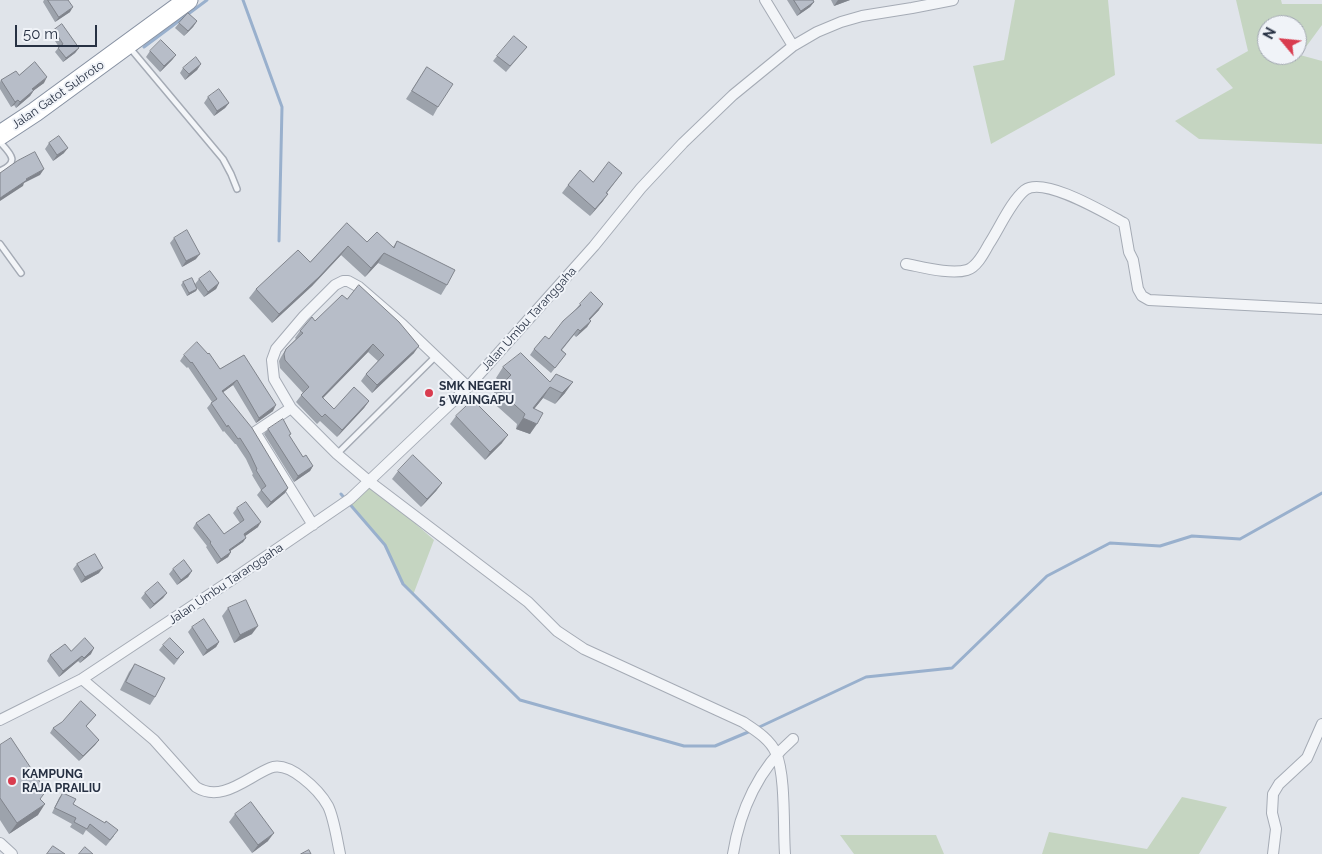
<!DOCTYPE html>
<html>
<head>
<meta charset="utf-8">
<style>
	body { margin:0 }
	#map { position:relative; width:1322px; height:854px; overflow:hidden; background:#e0e4ea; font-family:Raleway,sans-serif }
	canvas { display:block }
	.north { position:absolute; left:1257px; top:15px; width:50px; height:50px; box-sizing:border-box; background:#f0f3f8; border:1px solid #a0a5b0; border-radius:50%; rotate:298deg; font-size:14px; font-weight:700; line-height:20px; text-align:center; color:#273143 }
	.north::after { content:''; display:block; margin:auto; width:18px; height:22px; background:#d93c4f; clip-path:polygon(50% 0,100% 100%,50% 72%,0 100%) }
	.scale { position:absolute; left:15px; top:25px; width:82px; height:22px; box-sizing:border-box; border:2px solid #273143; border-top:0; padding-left:6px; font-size:15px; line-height:18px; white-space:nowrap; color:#273143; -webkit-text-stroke:4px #f0f3f8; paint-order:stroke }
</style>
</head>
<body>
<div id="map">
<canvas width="1322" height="854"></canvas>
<div class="north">N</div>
<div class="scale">50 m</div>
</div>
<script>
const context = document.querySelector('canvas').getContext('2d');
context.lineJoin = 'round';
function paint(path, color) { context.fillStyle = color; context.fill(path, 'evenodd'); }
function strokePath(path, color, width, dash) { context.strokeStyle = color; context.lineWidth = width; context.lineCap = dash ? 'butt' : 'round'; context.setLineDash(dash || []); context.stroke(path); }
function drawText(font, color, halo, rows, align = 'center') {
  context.font = font + ' Raleway,sans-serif'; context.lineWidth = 4; context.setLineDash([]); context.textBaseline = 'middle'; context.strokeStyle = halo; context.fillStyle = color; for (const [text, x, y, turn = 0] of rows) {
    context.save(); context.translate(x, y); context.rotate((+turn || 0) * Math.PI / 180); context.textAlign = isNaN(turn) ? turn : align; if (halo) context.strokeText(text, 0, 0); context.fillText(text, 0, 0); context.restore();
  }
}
paint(new Path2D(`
	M 1015,0 L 1108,0 L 1115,75 L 991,144 L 973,66 L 1004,60 Z
	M 1236,0 L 1281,0 L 1282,4 L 1322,4 L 1322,25 L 1300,55 L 1322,61 L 1322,144 L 1199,139 L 1175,121 L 1233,88 L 1216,69 L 1248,51 ZM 1267,25 L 1297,25 L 1297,55 L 1267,55 Z
	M 368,482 L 434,540 L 413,595 L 403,584 L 385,545 L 347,502 Z
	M 1182,797 L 1227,807 L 1199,854 L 1042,854 L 1049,832 L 1147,849 Z
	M 840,835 L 936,835 L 944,854 L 854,854 Z`), '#c5d5c1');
strokePath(new Path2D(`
	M 243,0 L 282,107 L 279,241
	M 144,47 L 207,0
	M 341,494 L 385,545 L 403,584 L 520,700 L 684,746 L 715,746 L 753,730 L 866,677 L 952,668 L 1047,576 L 1110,543 L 1160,546 L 1192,536 L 1240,539 L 1322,493`), '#99b0cd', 3);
const lane = new Path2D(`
	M 130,48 L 223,159 L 231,174 L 237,189
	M 0,142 C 11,154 20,162 0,171
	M 0,244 L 21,273
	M 337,454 L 435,357`);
const street = new Path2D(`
	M 765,0 L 793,46
	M 906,264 C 922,267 951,275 967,270 C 977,267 984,253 989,244 C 999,229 1011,201 1025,190 C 1044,176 1105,213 1124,223 L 1129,252 L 1133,260 L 1138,289 L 1142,296 L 1149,300 L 1322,309
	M 468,387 L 403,325 L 359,287 L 348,281 L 343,281 L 335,285 L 304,316 L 276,349 L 272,360 L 274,379 L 291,408 L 337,454 L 370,482 L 528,602 L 557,631 L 584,649 L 743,722 C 755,730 770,739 776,753 C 786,776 783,828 785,854
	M 291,408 L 255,432 L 313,525
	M 82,679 L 154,740 L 196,787 C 222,803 246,778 270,768 C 289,760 319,790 328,806 C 334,818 337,840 340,854
	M 0,720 L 82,679 L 239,575 L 350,499 L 468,387 L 594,246 L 641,188 L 683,143 L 733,95 L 793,46 L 817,32 L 841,22 L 862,16 L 912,8 L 953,0
	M 0,843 L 12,854
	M 733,854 C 740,810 759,768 793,739
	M 1273,854 L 1276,829 L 1272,813 L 1273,794 L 1279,784 L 1307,758 L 1322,724`);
const highway = new Path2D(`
	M 0,135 L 35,112 L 188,0`);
strokePath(lane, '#a5abb5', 8);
strokePath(street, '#a5abb5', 12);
strokePath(highway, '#8791a2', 21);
strokePath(lane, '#f3f5f8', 5);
strokePath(street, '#f3f5f8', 10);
strokePath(highway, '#fff', 19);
paint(new Path2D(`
	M 44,0 L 68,0 L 70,12 L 55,22 L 43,2 Z
	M 787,0 L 813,0 L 814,2 L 810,7 L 797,16 Z
	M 831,0 L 850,0 L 834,6 Z
	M 197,21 L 193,27 L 184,36 L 175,28 L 179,23 Z
	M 54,30 L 79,48 L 75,53 L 63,62 L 55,52 L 59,47 L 51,35 Z
	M 527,47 L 506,72 L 493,61 L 497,56 Z
	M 150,51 L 176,55 L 172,60 L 160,72 L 146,57 Z
	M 201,64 L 197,70 L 185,80 L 180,73 L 183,68 Z
	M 427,67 L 438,107 L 433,116 L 406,99 Z
	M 19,75 L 44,83 L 34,90 L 30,96 L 16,108 L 14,105 L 11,107 L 0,89 L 0,82 L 1,80 Z
	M 208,97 L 229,103 L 225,108 L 214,116 L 204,103 Z
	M 49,143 L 64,153 L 53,161 L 45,149 Z
	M 622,173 L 607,193 L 603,201 L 590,216 L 562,193 L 568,185 L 593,182 Z
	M 347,223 L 367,242 L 393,247 L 397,241 L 447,285 L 441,295 L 378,263 L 365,277 L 341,255 L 312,286 L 272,323 L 249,298 L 256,289 L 310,262 Z
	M 174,238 L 196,259 L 182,267 L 170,243 Z
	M 199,279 L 219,283 L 216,289 L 204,297 L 197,288 L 196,291 L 187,296 L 181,285 L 183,282 L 195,284 Z
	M 347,299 L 414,353 L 372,393 L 361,381 L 366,374 L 378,361 L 368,352 L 323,398 L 334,409 L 369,401 L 364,408 L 337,437 L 320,421 L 317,424 L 296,402 L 303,393 L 280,368 L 279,361 L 281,357 L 286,349 L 296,339 L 295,338 L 300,331 Z
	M 580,304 L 599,310 L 589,320 L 591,321 L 587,327 L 576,337 L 574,335 L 562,350 L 566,354 L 551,373 L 530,355 L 534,349 L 549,339 L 576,309 Z
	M 184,355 L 220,369 L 244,355 L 273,411 L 256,423 L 233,385 L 223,392 L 288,488 L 285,493 L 267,508 L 257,495 L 261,490 L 252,475 L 253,474 L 246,459 L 236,444 L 235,444 L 224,431 L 223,432 L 207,408 L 212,402 L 188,367 L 187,368 L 180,361 Z
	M 503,367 L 550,382 L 556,374 L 565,393 L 555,404 L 543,398 L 534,409 L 530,434 L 516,429 L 517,424 L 489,399 L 497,389 L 502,384 L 496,378 Z
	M 456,416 L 502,443 L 485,460 L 450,424 Z
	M 268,429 L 289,436 L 303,457 L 313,466 L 310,471 L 294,482 L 264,434 Z
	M 398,471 L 442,483 L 436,491 L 421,507 L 392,479 Z
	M 237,508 L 258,527 L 245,536 L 246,538 L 243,542 L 230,551 L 231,552 L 228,557 L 217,564 L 206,547 L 207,546 L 193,528 L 196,523 L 224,534 L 240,523 L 233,513 Z
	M 77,564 L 99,573 L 81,583 L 73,569 Z
	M 173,569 L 192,571 L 188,577 L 177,585 L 169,574 Z
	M 145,593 L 167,593 L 163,598 L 150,609 L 141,598 Z
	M 228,608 L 252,634 L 234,643 L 222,616 Z
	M 192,627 L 219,642 L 216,647 L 203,656 L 188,632 Z
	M 163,645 L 180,657 L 174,665 L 159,650 Z
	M 71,651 L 91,654 L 80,663 L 78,661 L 59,677 L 47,661 L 50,655 Z
	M 135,664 L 155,697 L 150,705 L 120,690 L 129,672 Z
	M 96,715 L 86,727 L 99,740 L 95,745 L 79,761 L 50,733 L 53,728 Z
	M 0,745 L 40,799 L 38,815 L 9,834 L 0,820 Z
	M 63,793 L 73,804 L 114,836 L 106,846 L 86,830 L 83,835 L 70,827 L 72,824 L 52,813 L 59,798 Z
	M 235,814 L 268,841 L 252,853 L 229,822 Z`), '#9da3ac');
paint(new Path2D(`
	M 838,0 L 850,0 L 834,6 Z
	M 814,2 L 810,7 L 797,16 L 801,11 Z
	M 73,7 L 70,12 L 55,22 L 59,17 Z
	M 197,21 L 193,27 L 184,36 L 188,31 Z
	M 79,48 L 75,53 L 63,62 L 66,58 Z
	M 176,55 L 172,60 L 160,72 L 164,66 Z
	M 201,64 L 197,70 L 185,80 L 189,74 Z
	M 47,77 L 44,83 L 29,94 L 32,89 Z
	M 34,90 L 30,96 L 16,108 L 20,102 Z
	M 18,100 L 14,105 L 11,107 L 15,102 Z
	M 229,103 L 225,108 L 214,116 L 217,111 Z
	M 68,148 L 64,153 L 53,161 L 57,155 Z
	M 44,169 L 40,175 L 24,183 L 23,186 L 0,201 L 0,198 L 26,179 Z
	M 608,194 L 603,201 L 590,216 L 595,209 Z
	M 348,246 L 341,255 L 312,286 L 272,323 L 279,314 Z
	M 384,253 L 378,263 L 365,277 L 371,268 Z
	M 200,254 L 196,259 L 182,267 L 186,261 Z
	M 219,283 L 216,289 L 204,297 L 208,292 Z
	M 197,289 L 196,291 L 187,296 L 189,293 Z
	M 603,304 L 599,310 L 585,325 L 589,319 Z
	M 591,321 L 587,327 L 576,337 L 580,331 Z
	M 373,344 L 368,352 L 317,404 L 322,397 Z
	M 419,346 L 414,353 L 372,393 L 377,385 Z
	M 237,380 L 233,385 L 218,396 L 222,391 Z
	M 573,382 L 565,393 L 555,404 L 562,393 Z
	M 550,387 L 543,398 L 526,419 L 533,408 Z
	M 369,401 L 364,408 L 337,437 L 342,430 Z
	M 276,405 L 273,411 L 256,423 L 259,418 Z
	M 523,418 L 537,424 L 530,434 L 516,429 Z
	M 508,435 L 502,443 L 485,460 L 490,452 Z
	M 313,466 L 310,471 L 294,482 L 298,476 Z
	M 442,483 L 436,491 L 421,507 L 427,499 Z
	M 288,488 L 285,493 L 267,508 L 271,502 Z
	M 261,522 L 258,527 L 241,539 L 244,534 Z
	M 246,538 L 243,542 L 226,554 L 229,550 Z
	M 231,552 L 228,557 L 217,564 L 221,559 Z
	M 103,568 L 99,573 L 81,583 L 85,577 Z
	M 192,571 L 188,577 L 177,585 L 181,580 Z
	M 167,593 L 163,598 L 150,609 L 154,604 Z
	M 258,626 L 252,634 L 234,643 L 240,635 Z
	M 219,642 L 216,647 L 203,656 L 207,650 Z
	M 94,648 L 91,654 L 80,663 L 84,658 Z
	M 82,656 L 78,661 L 59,677 L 63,671 Z
	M 99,740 L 95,745 L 79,761 L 83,756 Z
	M 45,804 L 38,815 L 9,834 L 17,823 Z
	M 274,833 L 268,841 L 252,853 L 258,845 Z`), '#80848c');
const building = new Path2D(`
	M 48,0 L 68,0 L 73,7 L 59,17 Z
	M 794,0 L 813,0 L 814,2 L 801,11 Z
	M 188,13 L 197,21 L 188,31 L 179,23 Z
	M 62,24 L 79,48 L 66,58 L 58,48 L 63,44 L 54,30 Z
	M 514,36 L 527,47 L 510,66 L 497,56 Z
	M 161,40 L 176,55 L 164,66 L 150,51 Z
	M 196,57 L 201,64 L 189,74 L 183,68 Z
	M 35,62 L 47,77 L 32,89 L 34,90 L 20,102 L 18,100 L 15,102 L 1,80 L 16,71 L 19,75 Z
	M 427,67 L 453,84 L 438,107 L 412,91 Z
	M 219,89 L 229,103 L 217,111 L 208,97 Z
	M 59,136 L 68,148 L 57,155 L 49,143 Z
	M 35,152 L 44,169 L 26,179 L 27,180 L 0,198 L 0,173 L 17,161 Z
	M 609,162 L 622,173 L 606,193 L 608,194 L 595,209 L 568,185 L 580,170 L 593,182 Z
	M 347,223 L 367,242 L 377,232 L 394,248 L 397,241 L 455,270 L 447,285 L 384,253 L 371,268 L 348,246 L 319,277 L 279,314 L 256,289 L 298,250 L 310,262 Z
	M 187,230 L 200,254 L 186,261 L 174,238 Z
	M 210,271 L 219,283 L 208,292 L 199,279 Z
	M 192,278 L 197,289 L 189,293 L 183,282 Z
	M 359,285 L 399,322 L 419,346 L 377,385 L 366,374 L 384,355 L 373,344 L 322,397 L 334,409 L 354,387 L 369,401 L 342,430 L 325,414 L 322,417 L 301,395 L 309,387 L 285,360 L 284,354 L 286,349 L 303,333 L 300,331 L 312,317 L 315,321 L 342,295 L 347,299 Z
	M 591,292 L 603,304 L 589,319 L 591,321 L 580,331 L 578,329 L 561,350 L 566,354 L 555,368 L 534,349 L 545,336 L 549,339 L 563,321 L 581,305 L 580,304 Z
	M 197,342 L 208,354 L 209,353 L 220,369 L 244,355 L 276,405 L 259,418 L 237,380 L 222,391 L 252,428 L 288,488 L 271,502 L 261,490 L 266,486 L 256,470 L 257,469 L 250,454 L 240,438 L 238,439 L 228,425 L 227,427 L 211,403 L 217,399 L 192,362 L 191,363 L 184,355 Z
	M 521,353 L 550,382 L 556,374 L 573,382 L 562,393 L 550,387 L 533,408 L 543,413 L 537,424 L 523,418 L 525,414 L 497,389 L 511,375 L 503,367 Z
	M 473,400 L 508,435 L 490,452 L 456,416 Z
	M 283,419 L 291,434 L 289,435 L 303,457 L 306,455 L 313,466 L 298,476 L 268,429 Z
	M 413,455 L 442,483 L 427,499 L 398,471 Z
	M 246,502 L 261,522 L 244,534 L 246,538 L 229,550 L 231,552 L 221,559 L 210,543 L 211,542 L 196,523 L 209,514 L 224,534 L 244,520 L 237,508 Z
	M 95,554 L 103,568 L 85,577 L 77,564 Z
	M 184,560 L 192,571 L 181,580 L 173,569 Z
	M 158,582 L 167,593 L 154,604 L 145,593 Z
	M 246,600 L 258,626 L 240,635 L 228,608 Z
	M 204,619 L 219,642 L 207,650 L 192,627 Z
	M 85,638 L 94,648 L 84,658 L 82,656 L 63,671 L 50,655 L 65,644 L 71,651 Z
	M 170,638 L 184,652 L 177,659 L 163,645 Z
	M 135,664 L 165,678 L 155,697 L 126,682 Z
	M 81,701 L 96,715 L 86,726 L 99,740 L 83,756 L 53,728 L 62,722 Z
	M 11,738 L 46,791 L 40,799 L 45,804 L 17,823 L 0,798 L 0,745 Z
	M 63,793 L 76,799 L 73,804 L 105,823 L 106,821 L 118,830 L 110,840 L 90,824 L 87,829 L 74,822 L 76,818 L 55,808 Z
	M 251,802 L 274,833 L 258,845 L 235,814 Z
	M 53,846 L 65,854 L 47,854 Z
	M 85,847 L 93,854 L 79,854 Z
	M 309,850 L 311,854 L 301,854 Z`);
paint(building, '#b7bdc8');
strokePath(building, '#80848c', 1);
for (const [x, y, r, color] of [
	[429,393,5,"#d93c4f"],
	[12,781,5,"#d93c4f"]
]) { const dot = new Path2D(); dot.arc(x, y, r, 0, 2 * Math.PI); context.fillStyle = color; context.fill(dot); strokePath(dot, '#f0f3f8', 2); }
drawText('12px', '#273143', '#f0f3f8', [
	["Jalan Gatot Subroto",58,95,-35],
	["Jalan Umbu Taranggaha",529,319,-48],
	["Jalan Umbu Taranggaha",226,584,-34]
]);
drawText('bold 12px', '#273143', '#f0f3f8', [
	["SMK NEGERI",439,386],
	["5 WAINGAPU",439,400],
	["KAMPUNG",22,774],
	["RAJA PRAILIU",22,788]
], 'left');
</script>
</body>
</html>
